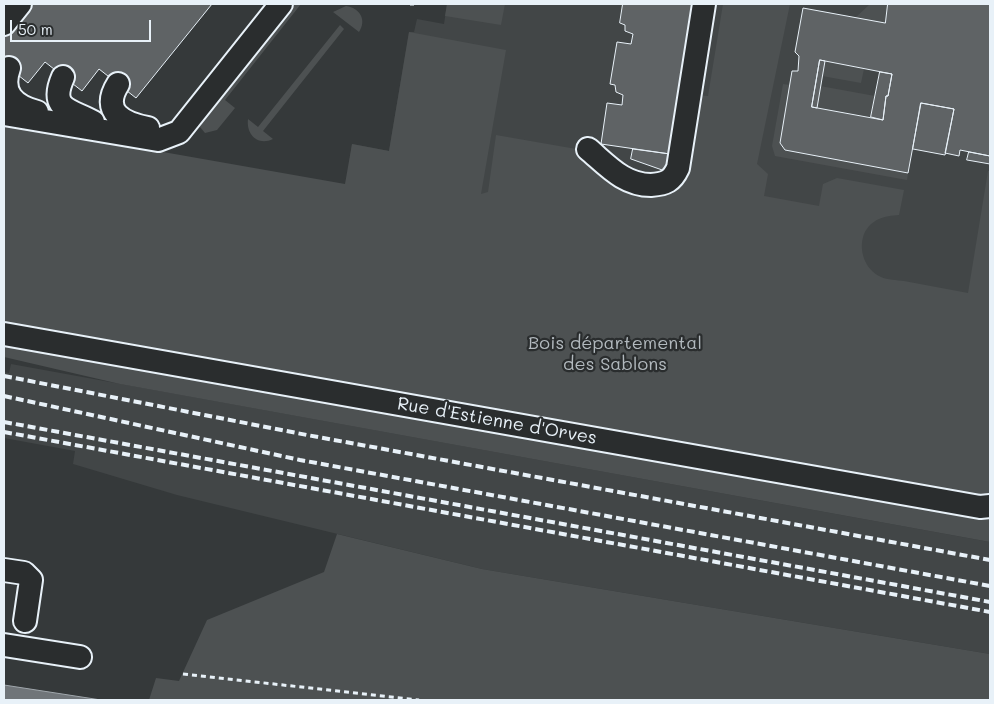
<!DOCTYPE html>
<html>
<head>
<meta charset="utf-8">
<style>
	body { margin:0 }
	#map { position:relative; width:994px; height:704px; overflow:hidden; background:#35393a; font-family:Mali,sans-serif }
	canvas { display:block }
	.frame { position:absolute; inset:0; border:5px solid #e8f1f8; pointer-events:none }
	.scale { position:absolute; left:10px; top:20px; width:141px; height:22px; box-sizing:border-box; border:2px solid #e8f1f8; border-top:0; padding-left:6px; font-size:15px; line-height:18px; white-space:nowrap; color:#e8f1f8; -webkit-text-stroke:4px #2a2d2e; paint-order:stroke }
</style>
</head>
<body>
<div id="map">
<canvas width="994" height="704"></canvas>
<div class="frame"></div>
<div class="scale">50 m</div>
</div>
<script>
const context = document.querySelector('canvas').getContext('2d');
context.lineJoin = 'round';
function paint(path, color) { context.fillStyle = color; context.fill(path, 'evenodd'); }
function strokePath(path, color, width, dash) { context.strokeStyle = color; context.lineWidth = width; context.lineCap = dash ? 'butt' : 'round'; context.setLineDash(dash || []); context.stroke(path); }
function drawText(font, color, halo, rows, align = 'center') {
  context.font = font + ' Mali,sans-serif'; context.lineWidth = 4.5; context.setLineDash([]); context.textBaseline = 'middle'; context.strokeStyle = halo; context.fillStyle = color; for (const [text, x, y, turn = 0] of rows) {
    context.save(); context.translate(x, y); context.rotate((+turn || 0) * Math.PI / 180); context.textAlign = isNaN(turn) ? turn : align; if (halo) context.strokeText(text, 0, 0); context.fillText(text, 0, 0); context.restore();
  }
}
paint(new Path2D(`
	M 447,4 L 990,4 L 990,304 L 346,184 L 352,144 L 389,151 L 409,32 L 414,32 L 417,19 L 444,24 Z
	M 11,364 L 990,542 L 990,654 L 482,569 L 177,495 L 73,464 L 75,451 L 4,438 L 4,372 L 9,373 Z`), '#424647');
paint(new Path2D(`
	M 293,4 L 301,4 L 225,100 L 235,108 L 217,130 L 205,133 L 200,127 L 203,116 Z
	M 447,4 L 505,4 L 501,25 L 445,16 Z
	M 723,4 L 790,4 L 757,164 L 768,174 L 764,196 L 819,206 L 823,184 L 837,178 L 904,190 L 899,215 C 884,216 871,219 864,234 C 858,250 865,270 881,277 C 887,280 897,280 904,281 C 925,285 947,289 968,293 L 988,171 L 990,171 L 990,542 L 120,384 L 4,357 L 4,124 L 345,184 L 352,144 L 389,151 L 409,32 L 506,50 L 481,194 L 488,192 L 496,135 L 582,150 L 645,192 L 672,194 L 677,189 L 682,179 L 695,95 L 708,96 Z
	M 870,4 L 888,4 L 885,23 L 855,18 Z
	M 346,6 C 360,8 367,20 359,32 L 333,12 Z
	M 340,25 L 344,29 L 263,131 L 273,139 C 258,146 246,135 248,119 L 258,127 Z
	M 825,61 L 864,69 L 861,83 L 822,76 Z
	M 783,84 L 790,85 L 780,143 L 785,150 L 908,173 L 907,180 L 775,156 L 772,146 Z
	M 820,86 L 875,96 L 871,117 L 817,108 Z
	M 337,534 L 482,569 L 990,654 L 990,700 L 149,700 L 156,678 L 179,681 L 207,620 L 324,572 Z`), '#4d5152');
const water = new Path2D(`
	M 4,685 L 101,700 L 4,700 Z`);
paint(water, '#707579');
strokePath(water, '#a0a7ac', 1);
const building = new Path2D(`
	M 31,4 L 212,4 L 136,98 L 99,69 L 82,91 L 45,62 L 28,83 L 4,64 L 4,38 Z
	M 623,4 L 693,4 L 670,154 L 601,144 L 607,103 L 622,105 L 623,95 L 616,92 L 615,85 L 610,84 L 617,42 L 631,44 L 633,34 L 625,31 L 625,25 L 620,23 Z
	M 888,4 L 990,4 L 990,156 L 960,150 L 959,156 L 945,153 L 954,109 L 921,103 L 908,173 L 785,150 L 780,143 L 792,71 L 798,71 L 799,56 L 795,52 L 803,8 L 885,23 ZM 820,60 L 892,74 L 888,96 L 886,96 L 883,120 L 812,107 Z
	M 820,60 L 825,61 L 817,108 L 812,107 Z
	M 880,72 L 892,74 L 888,96 L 886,96 L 883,120 L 871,117 Z
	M 921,103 L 954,109 L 945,155 L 913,149 Z
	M 633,149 L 670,154 L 668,170 L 665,171 L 631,159 Z
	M 969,152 L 990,156 L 990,164 L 967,160 Z`);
paint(building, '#5f6365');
strokePath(building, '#e8f1f8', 1);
const minor = new Path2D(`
	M 4,24 L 20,4
	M 9,68 C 0,93 14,106 37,112
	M 63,77 C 48,111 73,110 93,122
	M 118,84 C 100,112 124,124 148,128
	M 4,114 L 158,140 L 179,132 L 281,4
	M 588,149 C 608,166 624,185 651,185 C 666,184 672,181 678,168 L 704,4
	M 4,334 L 980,507 L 990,506
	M 4,570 L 24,573 L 31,580 L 25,621
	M 4,645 L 80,657`);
strokePath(minor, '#e8f1f8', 26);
strokePath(new Path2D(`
	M 410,4 L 414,4
	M 183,674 L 419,700`), '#e8f1f8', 3, [5, 4]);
strokePath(minor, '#2a2d2e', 22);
strokePath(new Path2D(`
	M 4,376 L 307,435 L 990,560
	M 4,396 L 300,460 L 990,586
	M 4,422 L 990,602
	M 4,432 L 990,612`), '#e8f1f8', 4, [8, 4]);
drawText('18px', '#b2b9be', '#2a2d2e', [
	["Bois départemental",615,343],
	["des Sablons",615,364]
]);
drawText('18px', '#e8f1f8', '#2a2d2e', [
	["Rue d'Estienne d'Orves",497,421,10]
]);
</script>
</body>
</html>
